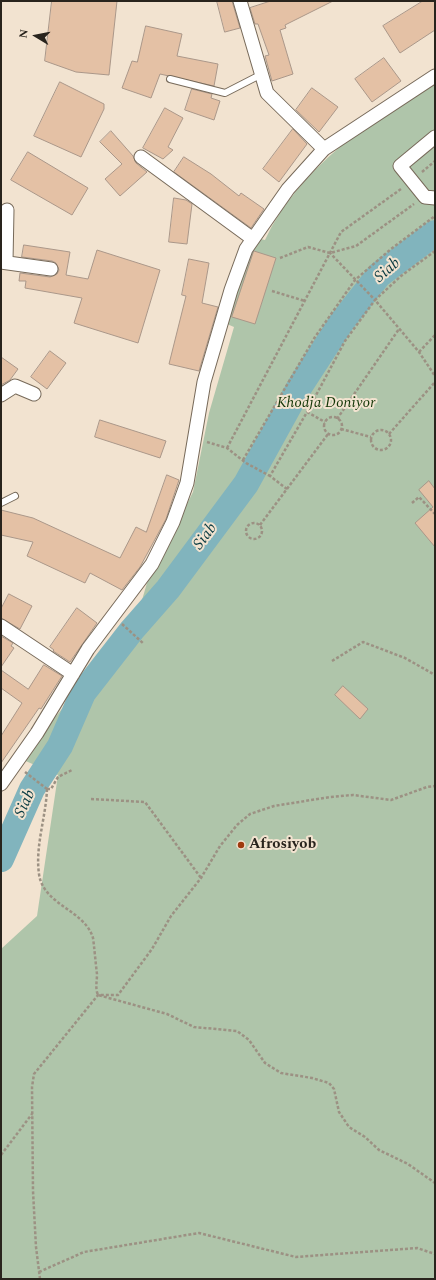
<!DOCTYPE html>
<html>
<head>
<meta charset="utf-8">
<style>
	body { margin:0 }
	#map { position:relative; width:436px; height:1280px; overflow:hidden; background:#f2e3d0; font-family:Spectral,serif }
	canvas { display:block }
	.frame { position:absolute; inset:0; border:2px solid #29241d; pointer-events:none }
	.north { position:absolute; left:16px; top:16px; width:40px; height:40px; -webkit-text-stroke:3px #f2e3d0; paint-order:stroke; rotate:280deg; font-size:11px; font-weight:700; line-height:16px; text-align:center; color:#29241d }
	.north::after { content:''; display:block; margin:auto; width:14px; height:18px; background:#29241d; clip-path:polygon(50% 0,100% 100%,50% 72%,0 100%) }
</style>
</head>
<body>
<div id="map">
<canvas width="436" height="1280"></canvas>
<div class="frame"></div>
<div class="north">N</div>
</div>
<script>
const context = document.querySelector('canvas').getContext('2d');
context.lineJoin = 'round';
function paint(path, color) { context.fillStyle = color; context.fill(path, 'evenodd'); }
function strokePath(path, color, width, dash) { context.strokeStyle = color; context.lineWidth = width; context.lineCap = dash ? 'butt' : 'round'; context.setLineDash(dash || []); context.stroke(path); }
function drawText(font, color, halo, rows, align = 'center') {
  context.font = font + ' Spectral,serif'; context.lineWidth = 4; context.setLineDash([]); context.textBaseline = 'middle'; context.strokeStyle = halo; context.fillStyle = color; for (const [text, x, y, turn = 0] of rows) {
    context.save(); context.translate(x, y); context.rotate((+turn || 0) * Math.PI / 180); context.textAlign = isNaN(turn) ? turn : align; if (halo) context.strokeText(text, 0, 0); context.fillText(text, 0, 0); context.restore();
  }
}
paint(new Path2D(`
	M 435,74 L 435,1279 L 1,1279 L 1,949 L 37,916 L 58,775 L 21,759 L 137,617 L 147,583 L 193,492 L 209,413 L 234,327 L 227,324 L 252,244 L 256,238 L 265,240 C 299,167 374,120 435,74 Z`), '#afc5aa');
strokePath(new Path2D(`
	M 1,859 L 32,789 L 60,746 L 83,693 L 132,630 L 168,589 L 246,484 L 300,386 L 341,323 L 379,275 L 435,233`), '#81b4bd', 26);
const building = new Path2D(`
	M 52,1 L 117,1 L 109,75 L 76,72 L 45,61 Z
	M 217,1 L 232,1 L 240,28 L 225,32 Z
	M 271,1 L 333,1 L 285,25 L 286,28 L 280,30 L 293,74 L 272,81 L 265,56 L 269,55 L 258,24 L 255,24 L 250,8 Z
	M 423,1 L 435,1 L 435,30 L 400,53 L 383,26 Z
	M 146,26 L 182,34 L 177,56 L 218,64 L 214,86 L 160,74 L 151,98 L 122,88 L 132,61 L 137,62 Z
	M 384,58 L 401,81 L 372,102 L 355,79 Z
	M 60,82 L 104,104 L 104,109 L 81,157 L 34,136 Z
	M 312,88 L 338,107 L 319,132 L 296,110 Z
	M 192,89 L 212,94 L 211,98 L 220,101 L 214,120 L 185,110 Z
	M 165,108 L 183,118 L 168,147 L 173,150 L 163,159 L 143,148 Z
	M 293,129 L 307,144 L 279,182 L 263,169 Z
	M 111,131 L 133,156 L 136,163 L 147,172 L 120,196 L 105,179 L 122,164 L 100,142 Z
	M 28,152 L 88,188 L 72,215 L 11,180 Z
	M 184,157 L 211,174 L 239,196 L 241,193 L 264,209 L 251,228 L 174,172 Z
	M 174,198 L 186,200 L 192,204 L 187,244 L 169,242 Z
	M 24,245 L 70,252 L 66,275 L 88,279 L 97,250 L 160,270 L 138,343 L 74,323 L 82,298 L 25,288 L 26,281 L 19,281 L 20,273 L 50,277 L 57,274 L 59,270 L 56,263 L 52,261 L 22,257 Z
	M 254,251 L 276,258 L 255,324 L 232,317 Z
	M 189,259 L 209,263 L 202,303 L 218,307 L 199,371 L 169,364 L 186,296 L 182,295 Z
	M 50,351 L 66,363 L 47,389 L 31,377 Z
	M 1,357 L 18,369 L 10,380 L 1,385 Z
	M 100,420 L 166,441 L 160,458 L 95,437 Z
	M 167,475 L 179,480 L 166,519 L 140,567 L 122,590 L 90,573 L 85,583 L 27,556 L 33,542 L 1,535 L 1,510 L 33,518 L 120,558 L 136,527 L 146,532 Z
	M 429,481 L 435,489 L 435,547 L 415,523 L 433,507 L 419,490 Z
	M 9,594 L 32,606 L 20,629 L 1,618 L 1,609 Z
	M 77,608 L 97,623 L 70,662 L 53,651 L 54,650 L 50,647 Z
	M 1,636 L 13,643 L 11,646 L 14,648 L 1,667 Z
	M 44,665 L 62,676 L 41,709 L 39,708 L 1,763 L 1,736 L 22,703 L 1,688 L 1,670 L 28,689 Z
	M 343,686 L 368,709 L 360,719 L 335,695 Z`);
paint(building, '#e4c1a5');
strokePath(building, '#aa9789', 1);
const lane = new Path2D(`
	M 170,79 L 225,93 L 262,74
	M 1,503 L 15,496`);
const street = new Path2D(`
	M 240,1 L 267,93 L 324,149
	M 435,137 L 400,166 L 425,197 L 435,198
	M 141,157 L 253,239
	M 1,262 L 51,269
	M 6,262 L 7,210
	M 1,395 L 15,386 L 34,394
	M 1,626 L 73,674
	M 1,784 L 37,733 L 88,649 L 152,564 L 173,522 L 187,483 L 204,382 L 231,290 L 246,249 L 288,189 L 324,149 L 435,76`);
strokePath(lane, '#776a5a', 8);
strokePath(street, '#776a5a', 15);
strokePath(new Path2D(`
	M 422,172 L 435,161
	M 435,251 L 401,276 L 375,300 L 419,352 L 435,376
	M 280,258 L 308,247 L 330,253 L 356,246 L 414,204
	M 272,291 L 305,301
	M 419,352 L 435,335
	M 307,412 L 325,422
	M324 426a9 9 0 1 1 18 0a9 9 0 1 1-18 0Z
	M 337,419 L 399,329
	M 341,429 L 371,437
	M371 440a10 10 0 1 1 20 0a10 10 0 1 1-20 0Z
	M 389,434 L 435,382
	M 207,442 L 227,448 L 246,463 L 270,476
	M 227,448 L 341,232 L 401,189
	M 243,460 L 315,337 L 355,280 L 391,249 L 435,216
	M 287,489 L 270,476 L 307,412 L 345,341 L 375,300 L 330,253
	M 412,503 L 419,497 L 435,514
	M246 531a8 8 0 1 1 16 0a8 8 0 1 1-16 0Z
	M 260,525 L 328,434
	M 122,624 L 144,644
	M 332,661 L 363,642 L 405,658 L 435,675
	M 25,772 L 47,789
	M 47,789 C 46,817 35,846 39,874 C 43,905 85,910 93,938 C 94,944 96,967 97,974 C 97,982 95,988 98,995 L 167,1014 L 194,1027 L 237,1031 L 249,1040 L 265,1063 L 281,1073 L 312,1078 L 329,1083 L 334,1089 L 339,1112 L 349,1127 L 365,1137 L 379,1150 L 408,1164 L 435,1183
	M 47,789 L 51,789 L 58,777 L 72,770
	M 91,799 L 145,802 L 201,878
	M 1,1155 L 32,1114
	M 39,1272 L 84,1252 L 199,1233 L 296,1257 L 417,1248 L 435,1254
	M 40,1279 L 36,1247 L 33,1191 L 32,1087 L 34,1074 L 98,995 L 118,995 L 152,949 L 171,916 L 201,878 L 220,846 L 237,825 L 250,814 L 274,806 L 330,797 L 353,795 L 391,800 L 427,787 L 435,786`), '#9c9183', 2.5, [3, 2]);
strokePath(lane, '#fff', 6);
strokePath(street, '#fff', 13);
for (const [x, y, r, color] of [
	[241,845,4,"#9f3a0e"]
]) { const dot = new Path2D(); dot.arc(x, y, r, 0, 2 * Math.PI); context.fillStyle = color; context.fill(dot); strokePath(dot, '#f2e3d0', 1.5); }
drawText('italic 15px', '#123606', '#f2e3d0', [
	["Khodja Doniyor",326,404]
]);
drawText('bold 15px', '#29241d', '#f2e3d0', [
	["Afrosiyob",249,845]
], 'left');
drawText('italic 16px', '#083a41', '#f2e3d0', [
	["Siab",388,271,-41],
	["Siab",206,537,-53],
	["Siab",26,804,-65]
]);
</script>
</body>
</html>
